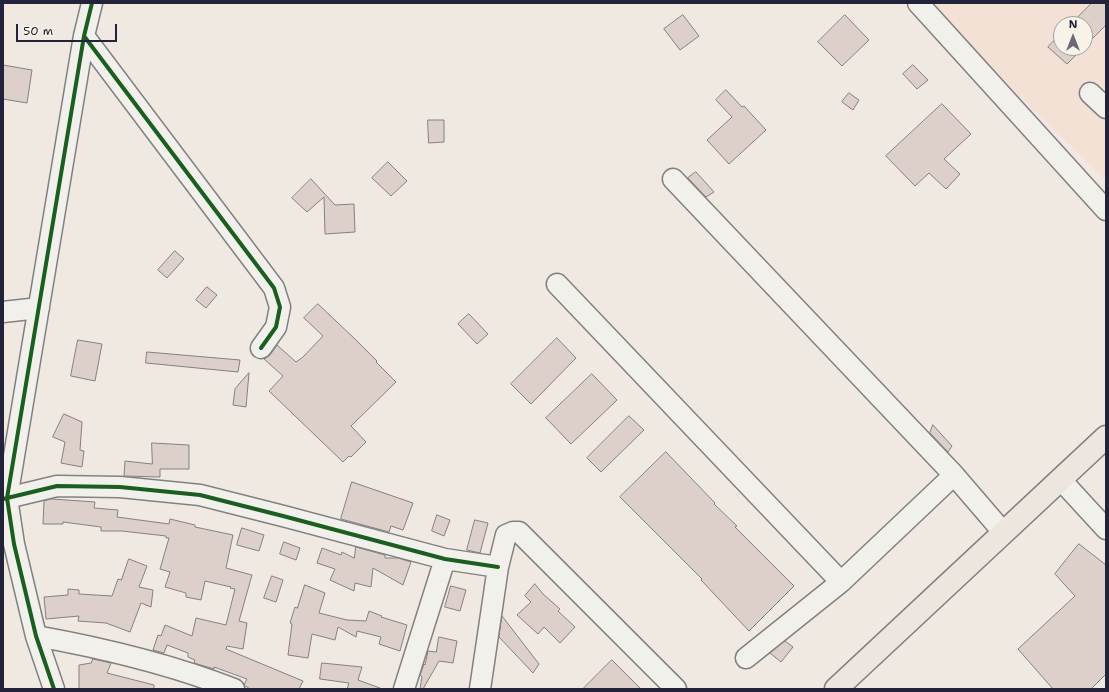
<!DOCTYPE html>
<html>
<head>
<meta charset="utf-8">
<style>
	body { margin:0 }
	#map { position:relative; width:1109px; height:692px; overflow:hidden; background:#f0e9e2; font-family:"Shantell Sans",sans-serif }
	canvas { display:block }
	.frame { position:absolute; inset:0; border:4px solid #22223b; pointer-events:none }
	.north { position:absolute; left:1053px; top:16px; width:40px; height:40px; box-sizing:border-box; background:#f7f3e8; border:1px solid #a29fa3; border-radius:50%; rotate:0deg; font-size:11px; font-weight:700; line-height:16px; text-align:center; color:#22223b }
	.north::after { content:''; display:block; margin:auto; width:14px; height:18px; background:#6a6875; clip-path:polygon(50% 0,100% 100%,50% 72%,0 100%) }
	.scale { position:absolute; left:16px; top:24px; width:101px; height:18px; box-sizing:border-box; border:2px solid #22223b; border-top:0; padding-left:5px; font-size:12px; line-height:14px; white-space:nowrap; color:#22223b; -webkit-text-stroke:3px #f7f3e8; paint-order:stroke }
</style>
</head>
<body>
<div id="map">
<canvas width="1109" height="692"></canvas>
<div class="frame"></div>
<div class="north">N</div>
<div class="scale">50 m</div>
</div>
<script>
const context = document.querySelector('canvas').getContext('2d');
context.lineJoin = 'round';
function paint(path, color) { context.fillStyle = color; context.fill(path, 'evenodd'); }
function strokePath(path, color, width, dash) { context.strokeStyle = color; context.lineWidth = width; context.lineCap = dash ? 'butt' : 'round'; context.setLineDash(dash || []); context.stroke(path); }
paint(new Path2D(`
	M 925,3 L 1106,3 L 1106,181 ZM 1061,24 L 1085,24 L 1085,48 L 1061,48 Z`), '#f3e1d6');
const building = new Path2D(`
	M 1092,3 L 1106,3 L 1106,25 L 1085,46 L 1085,24 L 1071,24 Z
	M 683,15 L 699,36 L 680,50 L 664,29 Z
	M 845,15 L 869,40 L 842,66 L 818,42 Z
	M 1061,34 L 1061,48 L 1083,48 L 1067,64 L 1048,47 Z
	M 3,65 L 32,70 L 27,103 L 3,99 Z
	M 913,65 L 928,80 L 917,89 L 903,74 Z
	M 726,90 L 742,107 L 744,106 L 766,130 L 729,164 L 707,140 L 732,117 L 716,100 Z
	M 849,93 L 859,100 L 853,110 L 842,102 Z
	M 942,104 L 971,134 L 944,159 L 960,174 L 946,189 L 929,173 L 915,186 L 886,156 Z
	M 428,120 L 444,120 L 444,142 L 429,143 Z
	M 388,162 L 407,181 L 391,196 L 372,178 Z
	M 696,172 L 714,192 L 706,197 L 688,178 Z
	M 311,179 L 335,205 L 354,204 L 355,232 L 325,234 L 324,197 L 307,212 L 292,198 Z
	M 175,251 L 184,259 L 167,278 L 158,270 Z
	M 207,287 L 217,295 L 206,308 L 196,300 Z
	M 318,304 L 356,340 L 377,361 L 376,362 L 396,382 L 351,426 L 366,442 L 351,457 L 349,456 L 343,462 L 269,391 L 283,376 L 264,359 L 270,355 L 277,345 L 296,362 L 303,357 L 323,336 L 304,318 Z
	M 469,314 L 488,334 L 477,344 L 458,324 Z
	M 557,338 L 576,358 L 531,404 L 511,384 Z
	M 78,340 L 102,344 L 95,381 L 71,376 Z
	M 147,352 L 240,360 L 238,372 L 146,363 Z
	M 249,373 L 246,407 L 233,405 L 235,389 Z
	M 592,374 L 617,400 L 571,444 L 546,418 Z
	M 64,414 L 82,422 L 80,450 L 84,451 L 82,467 L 61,463 L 65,442 L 53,437 Z
	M 629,416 L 644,430 L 601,472 L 587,458 Z
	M 933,425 L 952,446 L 948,452 L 930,433 Z
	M 152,443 L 189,445 L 189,469 L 160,469 L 160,477 L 124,476 L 125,461 L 152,464 Z
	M 666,452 L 715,503 L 714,504 L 737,526 L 735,527 L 794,586 L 749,631 L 701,580 L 702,579 L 620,497 Z
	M 352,482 L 413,503 L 403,530 L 391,526 L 389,532 L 341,519 Z
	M 52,499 L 95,502 L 94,508 L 118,510 L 117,517 L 169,524 L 170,519 L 195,525 L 195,527 L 233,535 L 226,568 L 252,575 L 239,621 L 247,623 L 243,649 L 227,646 L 226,649 L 303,681 L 299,689 L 250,689 L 244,685 L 247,679 L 214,667 L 214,669 L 194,663 L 195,660 L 188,657 L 188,653 L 167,645 L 164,653 L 153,650 L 158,635 L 161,636 L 165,625 L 192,636 L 196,618 L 226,625 L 235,589 L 230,588 L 231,587 L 205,581 L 201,600 L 186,597 L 186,593 L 165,587 L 170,572 L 160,569 L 169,538 L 166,538 L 166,536 L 122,531 L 101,531 L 101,527 L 63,522 L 63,524 L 43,524 L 44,501 Z
	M 437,515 L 450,520 L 444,536 L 432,531 Z
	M 475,520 L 488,523 L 480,553 L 467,550 Z
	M 242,528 L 264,535 L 259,551 L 237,545 Z
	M 284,542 L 300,548 L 296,560 L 280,554 Z
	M 1079,544 L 1106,565 L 1106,674 L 1091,689 L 1053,689 L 1018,649 L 1075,596 L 1055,574 Z
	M 356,547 L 385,555 L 385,558 L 398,558 L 411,562 L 403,585 L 373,568 L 371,587 L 355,583 L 354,591 L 330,580 L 335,569 L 317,563 L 322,548 L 341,555 L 342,552 L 354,558 Z
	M 129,559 L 147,566 L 139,587 L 153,590 L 151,607 L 141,603 L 130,632 L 106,623 L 78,621 L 79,616 L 46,619 L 44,597 L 68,595 L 68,589 L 79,590 L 79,594 L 112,596 L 118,579 L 121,580 Z
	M 272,576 L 283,580 L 276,602 L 264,598 Z
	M 535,584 L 543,594 L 560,609 L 558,611 L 575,627 L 560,643 L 544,627 L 538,634 L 517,615 L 531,602 L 525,596 Z
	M 305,585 L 325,593 L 319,613 L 347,620 L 366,621 L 369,611 L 382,616 L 381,617 L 407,625 L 400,651 L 379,644 L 381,637 L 357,631 L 356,637 L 338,627 L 335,640 L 312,634 L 308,658 L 288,655 L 292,624 L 290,623 L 295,607 L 297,608 Z
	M 451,586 L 466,590 L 460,611 L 445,607 Z
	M 502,616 L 539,664 L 533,673 L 499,637 Z
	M 439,637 L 457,641 L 453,663 L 439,661 L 423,689 L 420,689 L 422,677 L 420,675 L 424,664 L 425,665 L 428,651 L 436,652 Z
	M 785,641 L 793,647 L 781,662 L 770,653 Z
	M 93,659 L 111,663 L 107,673 L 154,685 L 154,689 L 79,689 L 79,665 L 91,663 Z
	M 612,660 L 641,689 L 583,689 Z
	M 322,663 L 362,667 L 358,680 L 380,688 L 380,689 L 347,689 L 349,683 L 320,679 Z`);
paint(building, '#ddd0ca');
strokePath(building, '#838082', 1);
const minor = new Path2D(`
	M 918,3 L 1106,210
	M 84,36 L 274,288 L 280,307 L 276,327 L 261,348
	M 1090,93 L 1106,108
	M 673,179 L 954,475 L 1003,532
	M 557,284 L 841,582
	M 3,312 L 39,308
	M 1061,480 L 1106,529
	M 3,499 L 57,486 L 120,487 L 200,495 L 283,516 L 445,559 L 498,567
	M 36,636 C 103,648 170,664 234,689
	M 746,658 L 841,582 L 954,475
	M 54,689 L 36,636 L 14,544 L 7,498 L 84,36 L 92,3
	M 404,689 L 445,559
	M 480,689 L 498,567 L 506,535 L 513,532 L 519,532 L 676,689`);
const major = new Path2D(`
	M 836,689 L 1106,437`);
strokePath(minor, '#838082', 23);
strokePath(major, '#838082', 25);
strokePath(minor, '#f2f0eb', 20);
strokePath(major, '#ece6de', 22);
strokePath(new Path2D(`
	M 84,36 L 274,288 L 280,307 L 276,327 L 261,348
	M 3,499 L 57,486 L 120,487 L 200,495 L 283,516 L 445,559 L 498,567
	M 54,689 L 36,636 L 14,544 L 7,498 L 84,36 L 92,3`), '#1b5e20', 4);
</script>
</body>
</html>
